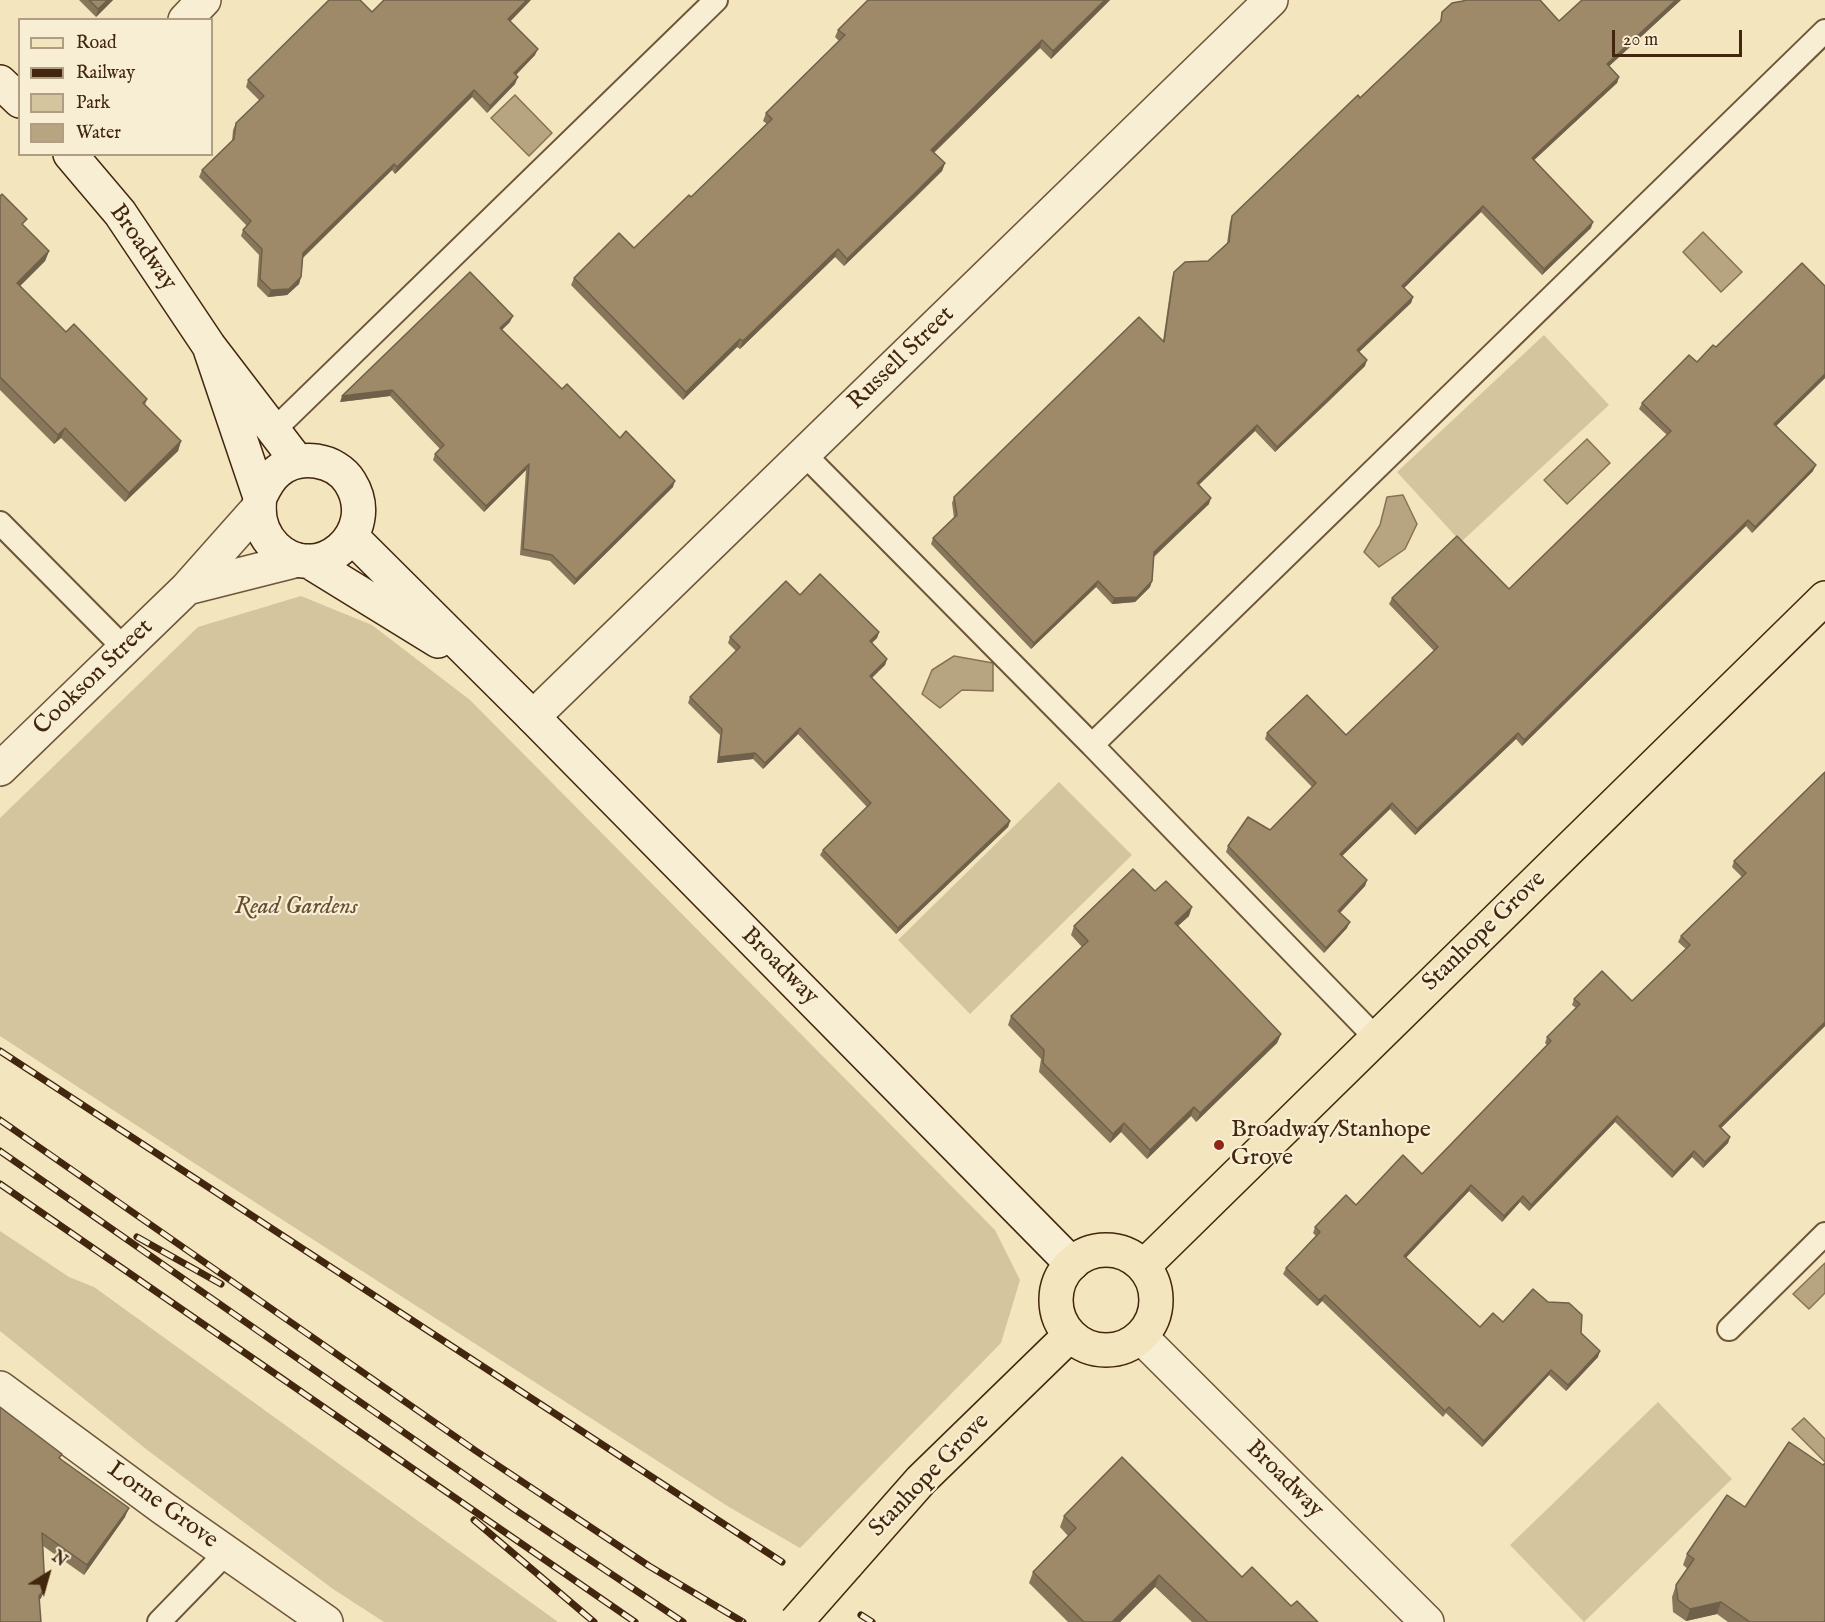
<!DOCTYPE html>
<html>
<head>
<meta charset="utf-8">
<style>
	body { margin:0 }
	#map { position:relative; width:1825px; height:1622px; overflow:hidden; background:#f3e5bd; font-family:"IM FELL English",serif }
	canvas { display:block }
	.legend { position:absolute; left:18px; top:18px; width:195px; height:138px; box-sizing:border-box; background:#f7eed4; border:2px solid #af9e84; margin:0; padding:8px 10px; list-style:none; font-size:18px; color:#42260d }
	.legend li { display:flex; align-items:center; gap:12px; height:30px }
	.legend b { width:30px; border:2px solid #af9e84 }
	.north { position:absolute; left:18px; top:1544px; width:60px; height:60px; -webkit-text-stroke:4px #f7eed4; paint-order:stroke; rotate:37deg; font-size:16px; font-weight:700; line-height:24px; text-align:center; color:#42260d }
	.north::after { content:''; display:block; margin:auto; width:21px; height:27px; background:#42260d; clip-path:polygon(50% 0,100% 100%,50% 72%,0 100%) }
	.scale { position:absolute; left:1612px; top:30px; width:130px; height:27px; box-sizing:border-box; border:3px solid #42260d; border-top:0; padding-left:8px; font-size:18px; line-height:21px; white-space:nowrap; color:#42260d; -webkit-text-stroke:4px #f7eed4; paint-order:stroke }
</style>
</head>
<body>
<div id="map">
<canvas width="1825" height="1622"></canvas>
<ul class="legend">
<li><b style="height:8px;background:#f3e5bd"></b>Road</li>
<li><b style="height:8px;background:#42260d"></b>Railway</li>
<li><b style="height:16px;background:#d5c59f"></b>Park</li>
<li><b style="height:16px;background:#b7a481"></b>Water</li>
</ul>
<div class="north">N</div>
<div class="scale">20 m</div>
</div>
<script>
const context = document.querySelector('canvas').getContext('2d');
context.lineJoin = 'round';
function paint(path, color) { context.fillStyle = color; context.fill(path, 'evenodd'); }
function strokePath(path, color, width, dash) { context.strokeStyle = color; context.lineWidth = width; context.lineCap = dash ? 'butt' : 'round'; context.setLineDash(dash || []); context.stroke(path); }
function drawText(font, color, halo, rows, align = 'center') {
  context.font = font + ' "IM FELL English",serif'; context.lineWidth = 4.5; context.setLineDash([]); context.textBaseline = 'middle'; context.strokeStyle = halo; context.fillStyle = color; for (const [text, x, y, turn = 0] of rows) {
    context.save(); context.translate(x, y); context.rotate((+turn || 0) * Math.PI / 180); context.textAlign = isNaN(turn) ? turn : align; if (halo) context.strokeText(text, 0, 0); context.fillText(text, 0, 0); context.restore();
  }
}
paint(new Path2D(`
	M 1544,335 L 1609,405 L 1461,542 L 1397,472 Z
	M 301,596 L 372,625 L 470,700 L 995,1230 L 1020,1280 L 1001,1343 L 800,1548 L 729,1507 L 191,1161 L 0,1036 L 0,818 L 198,627 Z
	M 1059,782 L 1132,855 L 970,1014 L 898,940 Z
	M 0,1231 L 69,1277 L 94,1287 L 558,1622 L 384,1622 L 333,1589 L 146,1449 L 0,1331 Z
	M 1658,1402 L 1732,1479 L 1584,1622 L 1510,1545 Z`), '#d5c59f');
const water = new Path2D(`
	M 515,95 L 552,133 L 529,156 L 491,118 Z
	M 1703,232 L 1742,272 L 1721,292 L 1683,252 Z
	M 1587,439 L 1610,463 L 1567,504 L 1544,480 Z
	M 1403,495 L 1417,524 L 1405,549 L 1379,567 L 1364,552 L 1380,525 L 1387,497 Z
	M 954,656 L 993,663 L 993,691 L 962,690 L 940,708 L 922,694 L 932,670 Z
	M 1825,1263 L 1825,1293 L 1809,1309 L 1793,1294 Z
	M 1804,1418 L 1825,1439 L 1825,1462 L 1792,1429 Z`);
paint(water, '#b7a481');
strokePath(water, '#887253', 1.5);
const lane = new Path2D(`
	M 273,431 L 716,0
	M 804,454 L 1092,745 L 1825,31
	M 0,523 L 125,649
	M 1092,745 L 1376,1038
	M 1729,1329 L 1825,1234
	M 159,1622 L 227,1552`);
const street = new Path2D(`
	M 185,20 L 204,0
	M 187,588 L 298,560
	M 533,717 L 1271,0
	M 0,769 L 187,588 L 259,507
	M 1141,1337 L 1427,1622
	M 0,1388 L 163,1508 L 326,1622`);
const secondary = new Path2D(`
	M 0,82 L 20,101
	M 70,154 L 120,213 L 209,346 L 297,461
	M 209,346 L 260,497 C 257,516 261,533 275,547 C 317,588 382,533 350,482 C 336,459 299,453 278,471 C 269,478 265,487 260,497
	M 352,537 L 533,717 L 1072,1264
	M 308,561 L 438,641`);
const primary = new Path2D(`
	M1056 1300a50 50 0 1 1 100 0a50 50 0 1 1-100 0Z
	M 1144,1266 L 1825,598
	M 847,1564 L 921,1480 L 1070,1335`);
strokePath(lane, '#6e5639', 26);
strokePath(street, '#6e5639', 36);
strokePath(secondary, '#42260d', 36);
strokePath(primary, '#42260d', 36);
strokePath(lane, '#f7eed4', 22);
strokePath(street, '#f7eed4', 33);
strokePath(secondary, '#f7eed4', 33);
strokePath(primary, '#f3e5bd', 33);
const rail = new Path2D(`
	M 0,1051 L 782,1562
	M 0,1120 L 476,1451 L 649,1566 L 743,1622
	M 0,1151 L 511,1507 L 683,1622
	M 0,1184 L 635,1622
	M 137,1237 L 221,1284
	M 474,1520 L 594,1622
	M 861,1615 L 872,1622`);
strokePath(rail, '#42260d', 7);
strokePath(rail, '#f7eed4', 4.5, [14]);
const primaryBridge = new Path2D(`
	M 796,1622 L 847,1564`);
strokePath(primaryBridge, '#42260d', 36, []);
strokePath(primaryBridge, '#f3e5bd', 33);
paint(new Path2D(`
	M 79,0 L 113,0 L 96,17 Z
	M 868,0 L 1110,0 L 1051,59 L 1040,48 L 934,153 L 945,163 L 942,171 L 914,199 L 844,266 L 835,257 L 740,349 L 737,347 L 683,400 L 571,285 L 574,278 L 634,248 L 691,197 L 767,124 L 763,121 L 766,113 L 839,41 L 835,37 L 838,30 Z
	M 1681,0 L 1609,66 L 1619,77 L 1617,83 L 1534,160 L 1591,228 L 1542,275 L 1481,212 L 1404,288 L 1413,297 L 1411,303 L 1359,352 L 1365,366 L 1327,403 L 1275,452 L 1255,431 L 1199,485 L 1209,504 L 1154,557 L 1152,581 L 1150,587 L 1135,602 L 1112,604 L 1096,587 L 1031,649 L 931,544 L 933,538 L 954,518 L 952,503 L 954,497 L 1163,341 L 1172,278 L 1174,272 L 1208,261 L 1227,243 L 1230,222 L 1232,216 L 1440,23 L 1442,12 L 1559,21 Z
	M 372,12 L 510,21 L 535,55 L 516,75 L 515,84 L 487,113 L 472,97 L 395,174 L 392,170 L 303,258 L 301,277 L 299,284 L 287,295 L 268,297 L 257,286 L 259,255 L 241,236 L 243,230 L 247,226 L 199,177 L 202,170 L 232,141 L 233,130 L 236,123 L 260,101 L 246,87 L 248,80 Z
	M 0,196 L 24,227 L 49,251 L 45,261 L 20,286 L 66,332 L 147,399 L 145,405 L 181,441 L 178,451 L 125,502 L 61,438 L 54,444 L 0,390 Z
	M 510,322 L 502,330 L 562,389 L 620,438 L 673,487 L 574,585 L 550,561 L 520,555 L 526,470 L 484,512 L 433,460 L 435,454 L 440,449 L 390,396 L 340,402 Z
	M 1716,347 L 1825,378 L 1776,426 L 1813,471 L 1752,533 L 1746,526 L 1522,746 L 1516,739 L 1415,835 L 1390,809 L 1342,856 L 1367,880 L 1365,886 L 1340,913 L 1347,928 L 1324,953 L 1226,852 L 1228,846 L 1270,830 L 1312,787 L 1265,739 L 1267,733 L 1346,735 L 1434,651 L 1389,604 L 1392,598 L 1509,589 L 1667,435 L 1639,409 L 1642,403 Z
	M 800,595 L 879,632 L 877,638 L 872,643 L 887,659 L 885,665 L 872,678 L 1010,821 L 1008,827 L 896,934 L 820,855 L 823,850 L 867,807 L 798,734 L 763,769 L 753,759 L 717,763 L 720,735 L 688,703 L 690,697 L 736,651 L 728,643 L 730,637 Z
	M 1825,772 L 1825,1026 L 1721,1128 L 1730,1137 L 1728,1143 L 1703,1168 L 1692,1157 L 1672,1178 L 1615,1122 L 1529,1211 L 1520,1202 L 1502,1222 L 1469,1191 L 1406,1257 L 1480,1327 L 1503,1322 L 1581,1333 L 1598,1357 L 1566,1391 L 1549,1375 L 1482,1447 L 1446,1413 L 1443,1417 L 1322,1301 L 1317,1306 L 1283,1274 L 1286,1268 L 1316,1236 L 1313,1233 L 1315,1227 L 1356,1205 L 1422,1174 L 1547,1045 L 1545,1043 L 1547,1037 L 1576,1008 L 1572,1005 L 1574,999 L 1632,1001 L 1686,949 L 1678,942 L 1681,936 L 1742,877 L 1732,867 L 1734,861 Z
	M 1155,891 L 1189,916 L 1178,926 L 1281,1034 L 1277,1043 L 1196,1122 L 1191,1116 L 1147,1159 L 1121,1132 L 1110,1143 L 1039,1072 L 1041,1059 L 1008,1025 L 1011,1016 L 1082,947 L 1071,935 L 1074,926 Z
	M 60,1458 L 125,1517 L 84,1575 L 43,1546 L 45,1589 L 41,1598 L 39,1601 L 0,1622 Z
	M 1064,1516 L 1242,1577 L 1318,1622 L 1192,1622 L 1155,1587 L 1120,1622 L 1068,1622 L 1029,1583 L 1033,1572 L 1068,1536 L 1060,1527 Z
	M 1687,1554 L 1825,1622 L 1728,1622 L 1717,1614 L 1686,1621 L 1673,1612 L 1672,1597 L 1676,1585 L 1688,1569 L 1683,1565 Z`), '#88765a');
paint(new Path2D(`
	M 108,0 L 113,0 L 96,17 L 98,9 Z
	M 527,0 L 531,0 L 506,26 L 508,19 Z
	M 1105,0 L 1110,0 L 1051,59 L 1053,51 Z
	M 1676,0 L 1681,0 L 1605,70 L 1607,64 Z
	M 1042,40 L 1040,48 L 928,158 L 931,150 Z
	M 538,49 L 535,55 L 511,80 L 514,73 Z
	M 518,77 L 515,84 L 487,113 L 490,106 Z
	M 1619,77 L 1617,83 L 1530,164 L 1532,158 Z
	M 474,90 L 472,97 L 395,174 L 397,167 Z
	M 945,163 L 942,171 L 844,266 L 847,259 Z
	M 394,164 L 392,170 L 300,260 L 303,253 Z
	M 1483,206 L 1481,212 L 1400,292 L 1402,286 Z
	M 1593,222 L 1591,228 L 1542,275 L 1544,269 Z
	M 838,249 L 835,257 L 740,349 L 743,341 Z
	M 49,251 L 45,261 L 13,293 L 17,283 Z
	M 301,277 L 299,284 L 287,295 L 268,297 L 271,290 Z
	M 1413,297 L 1411,303 L 1355,356 L 1357,350 Z
	M 513,316 L 510,322 L 497,334 L 500,328 Z
	M 740,339 L 737,347 L 683,400 L 686,392 Z
	M 1367,360 L 1365,366 L 1275,452 L 1277,447 Z
	M 1825,374 L 1825,378 L 1772,430 L 1774,424 Z
	M 392,390 L 390,396 L 340,402 L 342,396 Z
	M 1257,425 L 1255,431 L 1194,489 L 1197,483 Z
	M 65,428 L 61,438 L 54,444 L 58,435 Z
	M 181,441 L 178,451 L 125,502 L 129,493 Z
	M 529,464 L 526,470 L 484,512 L 486,506 Z
	M 1816,465 L 1813,471 L 1752,533 L 1755,527 Z
	M 675,481 L 673,487 L 574,585 L 576,579 Z
	M 1211,498 L 1209,504 L 1152,558 L 1154,552 Z
	M 1748,520 L 1746,526 L 1522,746 L 1524,740 Z
	M 1098,581 L 1096,587 L 1031,649 L 1034,643 Z
	M 1152,581 L 1150,587 L 1135,602 L 1112,604 L 1114,598 Z
	M 879,632 L 877,638 L 867,647 L 870,641 Z
	M 887,659 L 885,665 L 867,682 L 870,676 Z
	M 800,728 L 798,734 L 763,769 L 765,763 Z
	M 1518,733 L 1516,739 L 1415,835 L 1417,829 Z
	M 755,753 L 753,759 L 717,763 L 719,757 Z
	M 1392,803 L 1390,809 L 1338,860 L 1340,854 Z
	M 1010,821 L 1008,827 L 896,934 L 898,928 Z
	M 1367,880 L 1365,886 L 1336,917 L 1338,911 Z
	M 1192,907 L 1189,916 L 1171,932 L 1175,923 Z
	M 1350,922 L 1347,928 L 1324,953 L 1326,948 Z
	M 1825,1022 L 1825,1026 L 1717,1132 L 1719,1126 Z
	M 1281,1034 L 1277,1043 L 1196,1122 L 1200,1113 Z
	M 1194,1107 L 1191,1116 L 1147,1159 L 1150,1150 Z
	M 1617,1116 L 1615,1122 L 1529,1211 L 1531,1205 Z
	M 1124,1123 L 1121,1132 L 1110,1143 L 1113,1134 Z
	M 1730,1137 L 1728,1143 L 1703,1168 L 1705,1162 Z
	M 1694,1151 L 1692,1157 L 1672,1178 L 1674,1172 Z
	M 1471,1185 L 1469,1191 L 1402,1262 L 1404,1256 Z
	M 1523,1196 L 1520,1202 L 1502,1222 L 1504,1216 Z
	M 1325,1295 L 1322,1301 L 1317,1306 L 1319,1300 Z
	M 1600,1351 L 1598,1357 L 1566,1391 L 1568,1385 Z
	M 1551,1370 L 1549,1375 L 1482,1447 L 1484,1441 Z
	M 129,1508 L 125,1517 L 84,1575 L 87,1565 Z
	M 1159,1575 L 1155,1587 L 1120,1622 L 1112,1622 Z
	M 45,1589 L 41,1598 L 35,1605 L 39,1596 Z
	M 1721,1602 L 1717,1614 L 1686,1621 L 1690,1609 Z`), '#6f604a');
const building = new Path2D(`
	M 89,0 L 108,0 L 98,9 Z
	M 329,0 L 360,0 L 372,12 L 384,0 L 527,0 L 508,19 L 538,49 L 514,73 L 518,77 L 490,106 L 474,90 L 397,167 L 394,164 L 303,253 L 301,277 L 289,289 L 271,290 L 260,279 L 262,249 L 243,230 L 251,221 L 202,170 L 234,139 L 236,123 L 264,96 L 248,80 Z
	M 868,0 L 1105,0 L 1053,51 L 1042,40 L 931,150 L 945,163 L 917,191 L 847,259 L 838,249 L 743,341 L 740,339 L 686,392 L 574,278 L 619,233 L 634,248 L 689,195 L 691,197 L 772,119 L 766,113 L 845,35 L 838,30 Z
	M 1465,0 L 1540,0 L 1559,21 L 1582,0 L 1676,0 L 1607,64 L 1619,77 L 1532,158 L 1593,222 L 1544,269 L 1483,206 L 1402,286 L 1413,297 L 1357,350 L 1367,360 L 1329,397 L 1277,447 L 1257,425 L 1197,483 L 1211,498 L 1154,552 L 1152,581 L 1137,597 L 1114,598 L 1098,581 L 1034,643 L 933,538 L 957,515 L 954,497 L 1139,317 L 1164,342 L 1174,272 L 1185,262 L 1208,261 L 1229,242 L 1232,216 L 1358,95 L 1360,98 L 1441,21 L 1442,12 L 1452,3 L 1463,1 Z
	M 2,194 L 27,219 L 22,224 L 49,251 L 17,283 L 66,332 L 74,324 L 147,399 L 143,403 L 181,441 L 129,493 L 65,428 L 58,435 L 0,377 L 0,196 Z
	M 1802,263 L 1825,286 L 1825,374 L 1774,424 L 1816,465 L 1755,527 L 1748,520 L 1524,740 L 1518,733 L 1417,829 L 1392,803 L 1340,854 L 1367,880 L 1338,911 L 1350,922 L 1326,948 L 1228,846 L 1248,817 L 1270,830 L 1316,783 L 1267,733 L 1307,695 L 1346,735 L 1438,647 L 1392,598 L 1457,536 L 1509,589 L 1671,431 L 1642,403 L 1689,355 L 1697,362 L 1713,345 L 1716,347 Z
	M 470,272 L 513,316 L 500,328 L 562,389 L 567,384 L 620,438 L 626,431 L 675,481 L 576,579 L 552,555 L 523,549 L 529,464 L 486,506 L 435,454 L 444,445 L 392,390 L 342,396 Z
	M 820,574 L 879,632 L 870,641 L 887,659 L 870,676 L 1010,821 L 898,928 L 823,850 L 871,803 L 800,728 L 765,763 L 755,753 L 719,757 L 722,729 L 690,697 L 740,647 L 730,637 L 786,581 L 800,595 Z
	M 1825,772 L 1825,1022 L 1719,1126 L 1730,1137 L 1705,1162 L 1694,1151 L 1674,1172 L 1617,1116 L 1531,1205 L 1523,1196 L 1504,1216 L 1471,1185 L 1404,1256 L 1480,1327 L 1493,1313 L 1503,1322 L 1533,1289 L 1548,1302 L 1569,1303 L 1582,1315 L 1581,1333 L 1600,1351 L 1568,1385 L 1551,1370 L 1484,1441 L 1449,1407 L 1445,1411 L 1325,1295 L 1319,1300 L 1286,1268 L 1320,1232 L 1315,1227 L 1346,1195 L 1356,1205 L 1403,1155 L 1422,1174 L 1551,1041 L 1547,1037 L 1580,1004 L 1574,999 L 1602,971 L 1632,1001 L 1690,945 L 1681,936 L 1746,873 L 1734,861 Z
	M 1133,869 L 1155,891 L 1166,881 L 1192,907 L 1175,923 L 1281,1034 L 1200,1113 L 1194,1107 L 1150,1150 L 1124,1123 L 1113,1134 L 1043,1063 L 1044,1050 L 1011,1016 L 1088,941 L 1074,926 Z
	M 0,1407 L 62,1454 L 59,1458 L 129,1508 L 87,1565 L 42,1533 L 45,1589 L 39,1596 L 41,1622 L 0,1622 Z
	M 1789,1442 L 1823,1465 L 1825,1463 L 1825,1620 L 1824,1622 L 1750,1622 L 1721,1602 L 1690,1609 L 1678,1600 L 1676,1585 L 1694,1559 L 1687,1554 L 1727,1495 L 1745,1507 Z
	M 1122,1457 L 1242,1577 L 1252,1567 L 1291,1606 L 1297,1601 L 1318,1622 L 1208,1622 L 1159,1575 L 1112,1622 L 1084,1622 L 1033,1572 L 1076,1528 L 1064,1516 Z`);
paint(building, '#9e8969');
strokePath(building, '#6f604a', 1.5);
for (const [x, y, r, color] of [
	[1219,1145,6,"#8f2418"]
]) { const dot = new Path2D(); dot.arc(x, y, r, 0, 2 * Math.PI); context.fillStyle = color; context.fill(dot); strokePath(dot, '#f7eed4', 2); }
drawText('24px', '#42260d', '#f7eed4', [
	["Broadway",142,248,55],
	["Russell Street",902,359,-44],
	["Cookson Street",94,678,-44],
	["Stanhope Grove",1485,932,-44],
	["Broadway",779,967,45],
	["Stanhope Grove",930,1476,-46],
	["Broadway",1284,1480,45],
	["Lorne Grove",162,1506,36]
]);
drawText('italic 24px', '#674e32', '#f7eed4', [
	["Read Gardens",296,908]
]);
drawText('24px', '#42260d', '#f7eed4', [
	["Broadway/Stanhope",1231,1131],
	["Grove",1231,1159]
], 'left');
</script>
</body>
</html>
